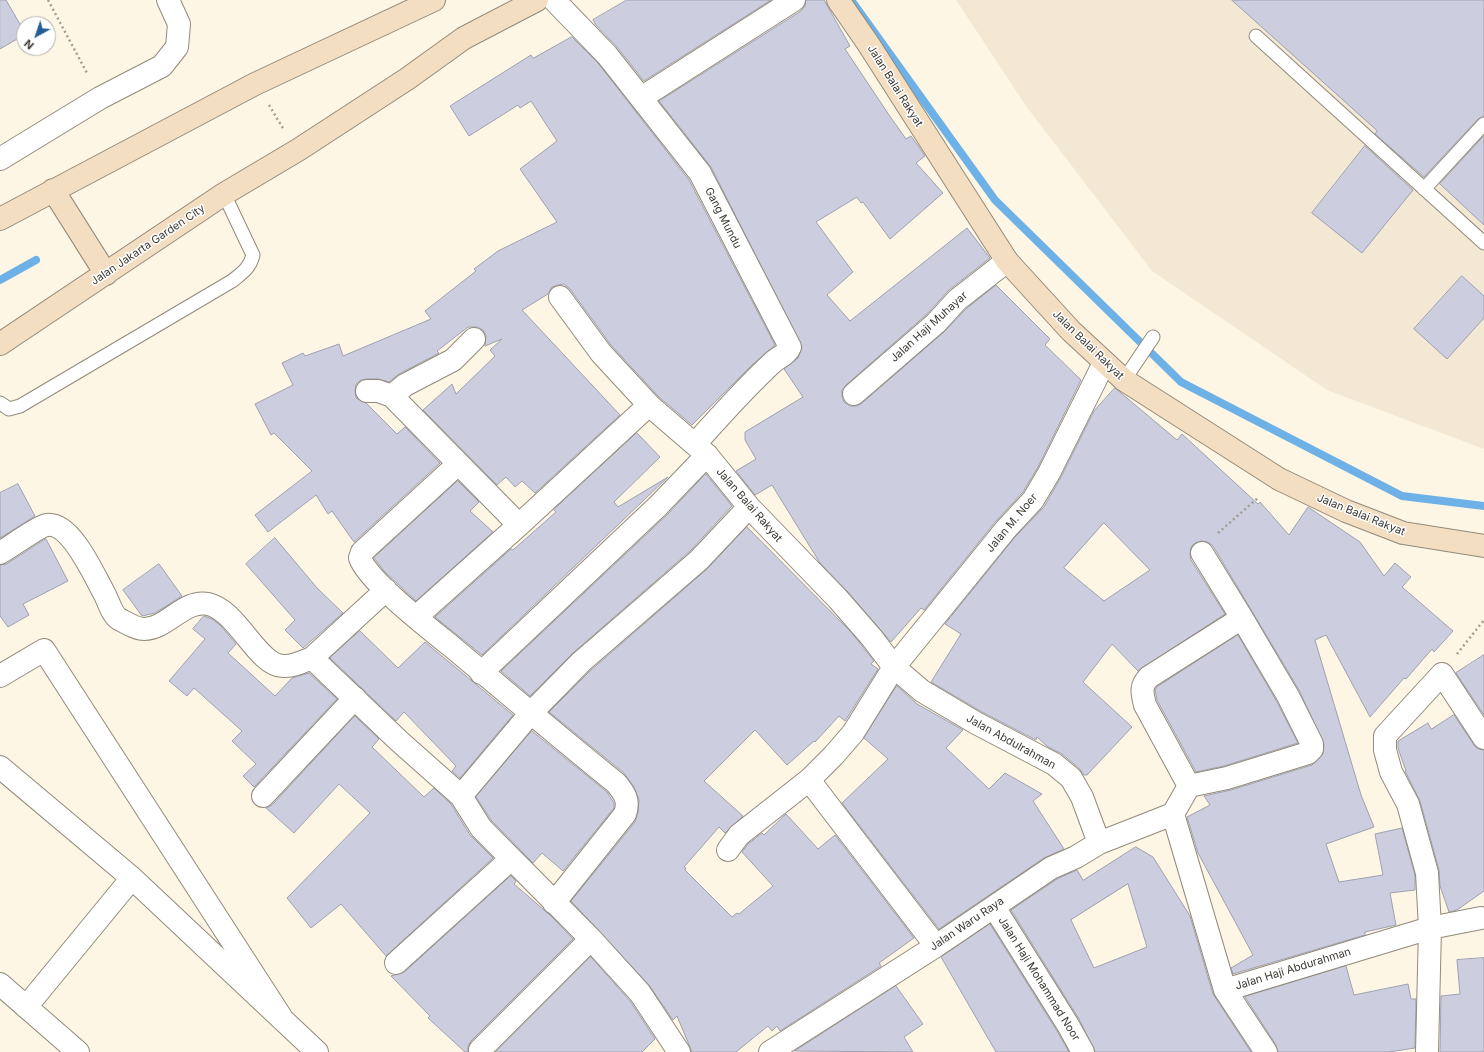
<!DOCTYPE html>
<html>
<head>
<meta charset="utf-8">
<style>
	body { margin:0 }
	#map { position:relative; width:1484px; height:1052px; overflow:hidden; background:#fef6e5; font-family:Inter,sans-serif }
	canvas { display:block }
	.north { position:absolute; left:16px; top:16px; width:40px; height:40px; box-sizing:border-box; background:#fff; border:1px solid #b1b0ad; border-radius:50%; rotate:220deg; font-size:11px; font-weight:700; line-height:16px; text-align:center; color:#3c3932 }
	.north::after { content:''; display:block; margin:auto; width:14px; height:18px; background:#235e95; clip-path:polygon(50% 0,100% 100%,50% 72%,0 100%) }
</style>
</head>
<body>
<div id="map">
<canvas width="1484" height="1052"></canvas>
<div class="north">N</div>
</div>
<script>
const context = document.querySelector('canvas').getContext('2d');
context.lineJoin = 'round';
function paint(path, color) { context.fillStyle = color; context.fill(path, 'evenodd'); }
function strokePath(path, color, width, dash) { context.strokeStyle = color; context.lineWidth = width; context.lineCap = dash ? 'butt' : 'round'; context.setLineDash(dash || []); context.stroke(path); }
function drawText(font, color, halo, rows, align = 'center') {
  context.font = font + ' Inter,sans-serif'; context.lineWidth = 3; context.setLineDash([]); context.textBaseline = 'middle'; context.strokeStyle = halo; context.fillStyle = color; for (const [text, x, y, turn = 0] of rows) {
    context.save(); context.translate(x, y); context.rotate((+turn || 0) * Math.PI / 180); context.textAlign = isNaN(turn) ? turn : align; if (halo) context.strokeText(text, 0, 0); context.fillText(text, 0, 0); context.restore();
  }
}
paint(new Path2D(`
	M 956,0 L 1484,0 L 1484,449 L 1327,390 L 1152,271 L 1026,106 Z`), '#f2e8d4');
strokePath(new Path2D(`
	M 851,0 L 995,200 L 1181,382 L 1402,496 L 1484,506
	M 0,280 L 36,260`), '#6db1e6', 8);
const building = new Path2D(`
	M 0,0 L 6,0 L 24,31 L 24,35 L 0,49 Z
	M 627,0 L 771,0 L 644,81 L 617,47 L 596,25 L 593,20 Z
	M 806,0 L 824,0 L 850,46 L 845,49 L 889,115 L 906,139 L 911,136 L 921,150 L 925,156 L 916,163 L 943,193 L 890,239 L 863,202 L 861,203 L 857,197 L 816,222 L 853,272 L 827,295 L 850,321 L 967,228 L 990,258 L 949,290 L 927,314 L 846,385 L 842,390 L 842,396 L 844,402 L 850,406 L 857,406 L 862,403 L 944,332 L 966,309 L 996,285 L 1050,339 L 1045,345 L 1081,380 L 1038,467 L 1023,492 L 996,521 L 924,610 L 921,608 L 891,642 L 847,591 L 820,563 L 772,485 L 755,495 L 736,471 L 756,459 L 745,440 L 745,432 L 803,397 L 784,369 L 798,358 L 802,347 L 711,167 L 659,101 L 801,11 L 805,6 Z
	M 1232,0 L 1484,0 L 1484,116 L 1478,119 L 1424,177 L 1375,134 L 1377,131 Z
	M 572,37 L 598,63 L 689,180 L 775,345 L 753,364 L 692,425 L 658,396 L 611,345 L 570,289 L 564,284 L 558,285 L 552,287 L 548,294 L 522,310 L 620,415 L 535,493 L 522,481 L 515,487 L 506,477 L 497,485 L 423,410 L 452,384 L 456,394 L 495,356 L 490,350 L 502,339 L 485,346 L 486,336 L 483,330 L 477,327 L 468,327 L 437,351 L 439,353 L 399,374 L 389,382 L 378,379 L 367,379 L 361,380 L 356,384 L 355,391 L 356,398 L 366,403 L 397,434 L 405,427 L 440,463 L 354,542 L 332,511 L 328,514 L 316,495 L 268,532 L 255,515 L 312,471 L 274,433 L 271,435 L 255,404 L 293,385 L 282,363 L 303,353 L 305,356 L 339,344 L 343,356 L 431,319 L 425,311 L 476,271 L 474,269 L 498,251 L 557,222 L 520,169 L 557,141 L 531,101 L 520,108 L 518,105 L 469,136 L 450,106 L 531,55 L 533,58 Z
	M 1484,136 L 1484,225 L 1440,184 Z
	M 1365,146 L 1413,190 L 1362,253 L 1312,213 Z
	M 1462,276 L 1484,296 L 1484,318 L 1447,359 L 1414,329 Z
	M 1115,388 L 1177,440 L 1182,434 L 1258,504 L 1260,502 L 1289,535 L 1308,507 L 1360,542 L 1384,576 L 1395,563 L 1411,577 L 1402,587 L 1453,631 L 1434,652 L 1432,649 L 1406,679 L 1404,678 L 1370,717 L 1326,635 L 1315,640 L 1361,795 L 1374,827 L 1326,844 L 1339,882 L 1383,875 L 1375,834 L 1402,828 L 1415,875 L 1415,890 L 1390,893 L 1396,925 L 1365,932 L 1365,935 L 1233,974 L 1231,968 L 1253,955 L 1198,853 L 1187,817 L 1210,805 L 1204,796 L 1231,790 L 1312,765 L 1323,754 L 1324,744 L 1299,690 L 1213,546 L 1208,542 L 1201,541 L 1195,543 L 1191,547 L 1190,554 L 1191,560 L 1225,614 L 1138,671 L 1112,644 L 1083,682 L 1132,727 L 1087,775 L 1084,775 L 1079,768 L 1062,754 L 1048,747 L 1037,737 L 1036,740 L 982,712 L 931,682 L 961,634 L 945,624 L 1015,537 L 1044,507 L 1060,479 L 1094,411 ZM 1104,523 L 1150,570 L 1104,601 L 1064,568 Z
	M 637,433 L 660,457 L 614,502 L 618,507 L 668,477 L 482,655 L 435,617 L 511,549 L 513,550 L 556,512 L 554,510 Z
	M 706,474 L 732,506 L 690,551 L 573,653 L 530,696 L 501,671 L 667,515 Z
	M 458,481 L 479,502 L 470,511 L 493,532 L 416,601 L 384,571 L 374,558 Z
	M 18,484 L 35,516 L 0,538 L 0,493 Z
	M 747,527 L 851,632 L 874,661 L 871,664 L 878,669 L 845,721 L 839,716 L 815,742 L 814,741 L 787,765 L 755,730 L 704,781 L 743,816 L 725,833 L 719,827 L 684,867 L 686,868 L 685,870 L 732,917 L 737,913 L 739,914 L 773,886 L 742,852 L 748,844 L 762,833 L 764,835 L 786,814 L 818,849 L 835,835 L 914,938 L 879,963 L 881,966 L 780,1031 L 777,1026 L 772,1031 L 768,1026 L 736,1052 L 692,1052 L 677,1016 L 673,1020 L 649,985 L 571,901 L 635,822 L 638,812 L 639,800 L 634,787 L 624,773 L 549,712 L 590,671 L 707,569 Z
	M 275,538 L 318,589 L 343,613 L 303,648 L 285,630 L 295,620 L 246,564 Z
	M 46,539 L 68,581 L 23,604 L 29,615 L 8,627 L 0,616 L 0,565 L 6,564 Z
	M 159,564 L 182,596 L 155,613 L 142,616 L 123,590 Z
	M 204,616 L 212,619 L 220,625 L 236,644 L 228,653 L 275,696 L 292,678 L 309,673 L 337,699 L 254,787 L 243,776 L 256,764 L 232,741 L 242,731 L 194,688 L 187,696 L 169,681 L 205,639 L 193,629 Z
	M 360,631 L 398,668 L 425,642 L 513,715 L 460,778 L 452,771 L 456,766 L 404,712 L 396,721 L 330,658 Z
	M 1238,635 L 1277,702 L 1298,743 L 1224,766 L 1196,772 L 1157,700 L 1155,690 L 1157,687 Z
	M 1484,655 L 1484,715 L 1456,673 Z
	M 897,686 L 917,704 L 963,730 L 946,748 L 989,789 L 1005,773 L 1042,794 L 1033,801 L 1064,849 L 1044,858 L 939,929 L 842,803 L 888,759 L 864,738 Z
	M 1454,715 L 1474,745 L 1478,749 L 1484,750 L 1484,891 L 1457,910 L 1449,912 L 1440,886 L 1439,870 L 1420,801 L 1405,771 L 1406,771 L 1398,748 L 1398,741 L 1428,723 L 1431,729 Z
	M 355,716 L 379,739 L 372,747 L 424,797 L 434,788 L 451,804 L 470,835 L 493,858 L 386,956 L 341,904 L 311,928 L 287,898 L 370,813 L 339,784 L 294,833 L 266,808 L 272,805 Z
	M 532,731 L 607,792 L 614,803 L 614,808 L 563,871 L 542,853 L 533,863 L 491,820 L 476,797 Z
	M 1136,847 L 1153,857 L 1190,916 L 1213,994 L 1251,1052 L 1095,1052 L 1079,1019 L 1011,910 L 1057,879 L 1077,870 L 1083,880 ZM 1128,884 L 1147,947 L 1094,968 L 1071,920 Z
	M 511,876 L 516,881 L 514,884 L 551,916 L 573,939 L 471,1041 L 468,1046 L 468,1052 L 465,1052 L 428,1018 L 430,1016 L 391,976 L 404,972 Z
	M 990,924 L 1057,1031 L 1069,1052 L 996,1052 L 941,957 Z
	M 591,957 L 630,1001 L 655,1039 L 642,1052 L 496,1052 Z
	M 1484,958 L 1484,1052 L 1440,1052 L 1441,996 L 1460,994 L 1457,960 Z
	M 1346,966 L 1354,995 L 1408,984 L 1411,999 L 1416,999 L 1415,1048 L 1389,1052 L 1278,1052 L 1276,1045 L 1245,997 Z
	M 896,986 L 923,1024 L 904,1037 L 913,1052 L 795,1051 Z`);
paint(building, '#cccddf');
strokePath(building, '#9ea0b1', 1);
const lane = new Path2D(`
	M 1256,36 L 1484,243
	M 1424,189 L 1484,124
	M 1124,380 L 1153,337
	M 0,403 L 9,409 L 20,406 L 232,281 C 242,273 250,268 253,255 L 224,194`);
const street = new Path2D(`
	M 554,0 L 607,55 L 700,173 L 790,347 C 787,355 778,357 772,363 C 744,389 720,416 695,444
	M 641,98 L 794,0
	M 0,159 L 100,98 L 162,66 L 177,47 L 179,24 L 168,0
	M 560,297 L 601,353 L 649,405 L 707,455 L 749,507 L 838,599 L 872,638 L 894,667 L 922,691 L 976,723 L 1054,764 L 1071,778 L 1082,797 L 1099,843
	M 367,391 L 378,391 L 392,396 L 519,525
	M 854,394 L 936,323 L 957,300 L 1007,261
	M 392,396 L 405,385 L 453,360 L 474,339
	M 458,464 L 362,552 L 360,558 C 368,581 430,629 451,646 C 506,692 560,738 616,783 C 624,793 630,800 625,814 L 554,903
	M 0,553 C 9,548 39,526 47,525 C 71,522 94,575 104,593 C 108,600 112,615 119,619 C 127,623 136,629 144,629 C 167,629 184,599 208,604 C 237,610 258,666 283,666 C 293,667 304,661 312,658 L 399,741 L 461,796 L 481,828 L 591,939 L 640,993 L 679,1052
	M 416,617 L 519,525 L 649,405
	M 312,658 L 386,590
	M 481,673 L 658,506 L 707,455
	M 0,676 L 44,650 L 283,1020
	M 0,767 L 132,878
	M 809,780 L 936,946
	M 1189,786 L 1145,705 C 1142,693 1140,686 1149,677 L 1242,618 L 1202,553
	M 263,796 L 355,698
	M 461,796 L 530,714 L 581,662 L 699,560 L 749,507
	M 1173,814 L 1225,990 L 1430,928 L 1481,918
	M 1173,814 L 1189,786 L 1227,778 L 1308,753 L 1312,749 L 1312,744 L 1288,696 L 1242,618
	M 728,850 L 739,835 L 809,780 L 834,755 L 853,733 L 894,667 L 1006,529 L 1033,500 L 1049,473 L 1104,363
	M 994,907 L 1068,1025 L 1083,1052
	M 396,963 L 511,859
	M 0,984 L 78,1052
	M 1225,990 L 1266,1052
	M 26,1007 L 132,878 L 317,1052
	M 480,1050 L 591,939
	M 770,1052 L 936,946 L 1051,868 L 1076,857 L 1099,843 L 1173,814
	M 1427,1052 L 1430,928 L 1427,873 L 1408,804 L 1391,772 L 1385,750 L 1385,736 L 1442,674 L 1484,738`);
const secondary = new Path2D(`
	M 838,0 L 869,45 L 1007,261 L 1071,331 L 1124,380 L 1279,479 L 1346,511 L 1403,533 L 1484,546
	M 53,190 L 106,274
	M 0,219 L 255,84 L 434,0
	M 0,344 L 224,194 L 298,150 L 407,79 L 464,38 L 537,0`);
strokePath(lane, '#928a7a', 15);
strokePath(street, '#928a7a', 24);
strokePath(secondary, '#928a7a', 24);
strokePath(new Path2D(`
	M 48,0 L 88,75
	M 269,105 L 284,130
	M 1218,533 L 1259,497
	M 1457,654 L 1484,620`), '#a49e92', 2.5, [2, 3]);
strokePath(lane, '#fff', 13);
strokePath(street, '#fff', 22);
strokePath(secondary, '#f4dec2', 22);
drawText('11px', '#3c3932', '#fff', [
	["Jalan Balai Rakyat",895,86,58],
	["Gang Mundu",723,218,63],
	["Jalan Jakarta Garden City",148,245,-34],
	["Jalan Haji Muhayar",929,327,-42],
	["Jalan Balai Rakyat",1088,345,44],
	["Jalan Balai Rakyat",749,505,49],
	["Jalan Balai Rakyat",1361,515,22],
	["Jalan M. Noer",1012,523,-50],
	["Jalan Abdulrahman",1011,742,29],
	["Jalan Waru Raya",967,924,-34],
	["Jalan Haji Abdurahman",1293,969,-17],
	["Jalan Haji Mohammad Noor",1039,979,58]
]);
</script>
</body>
</html>
